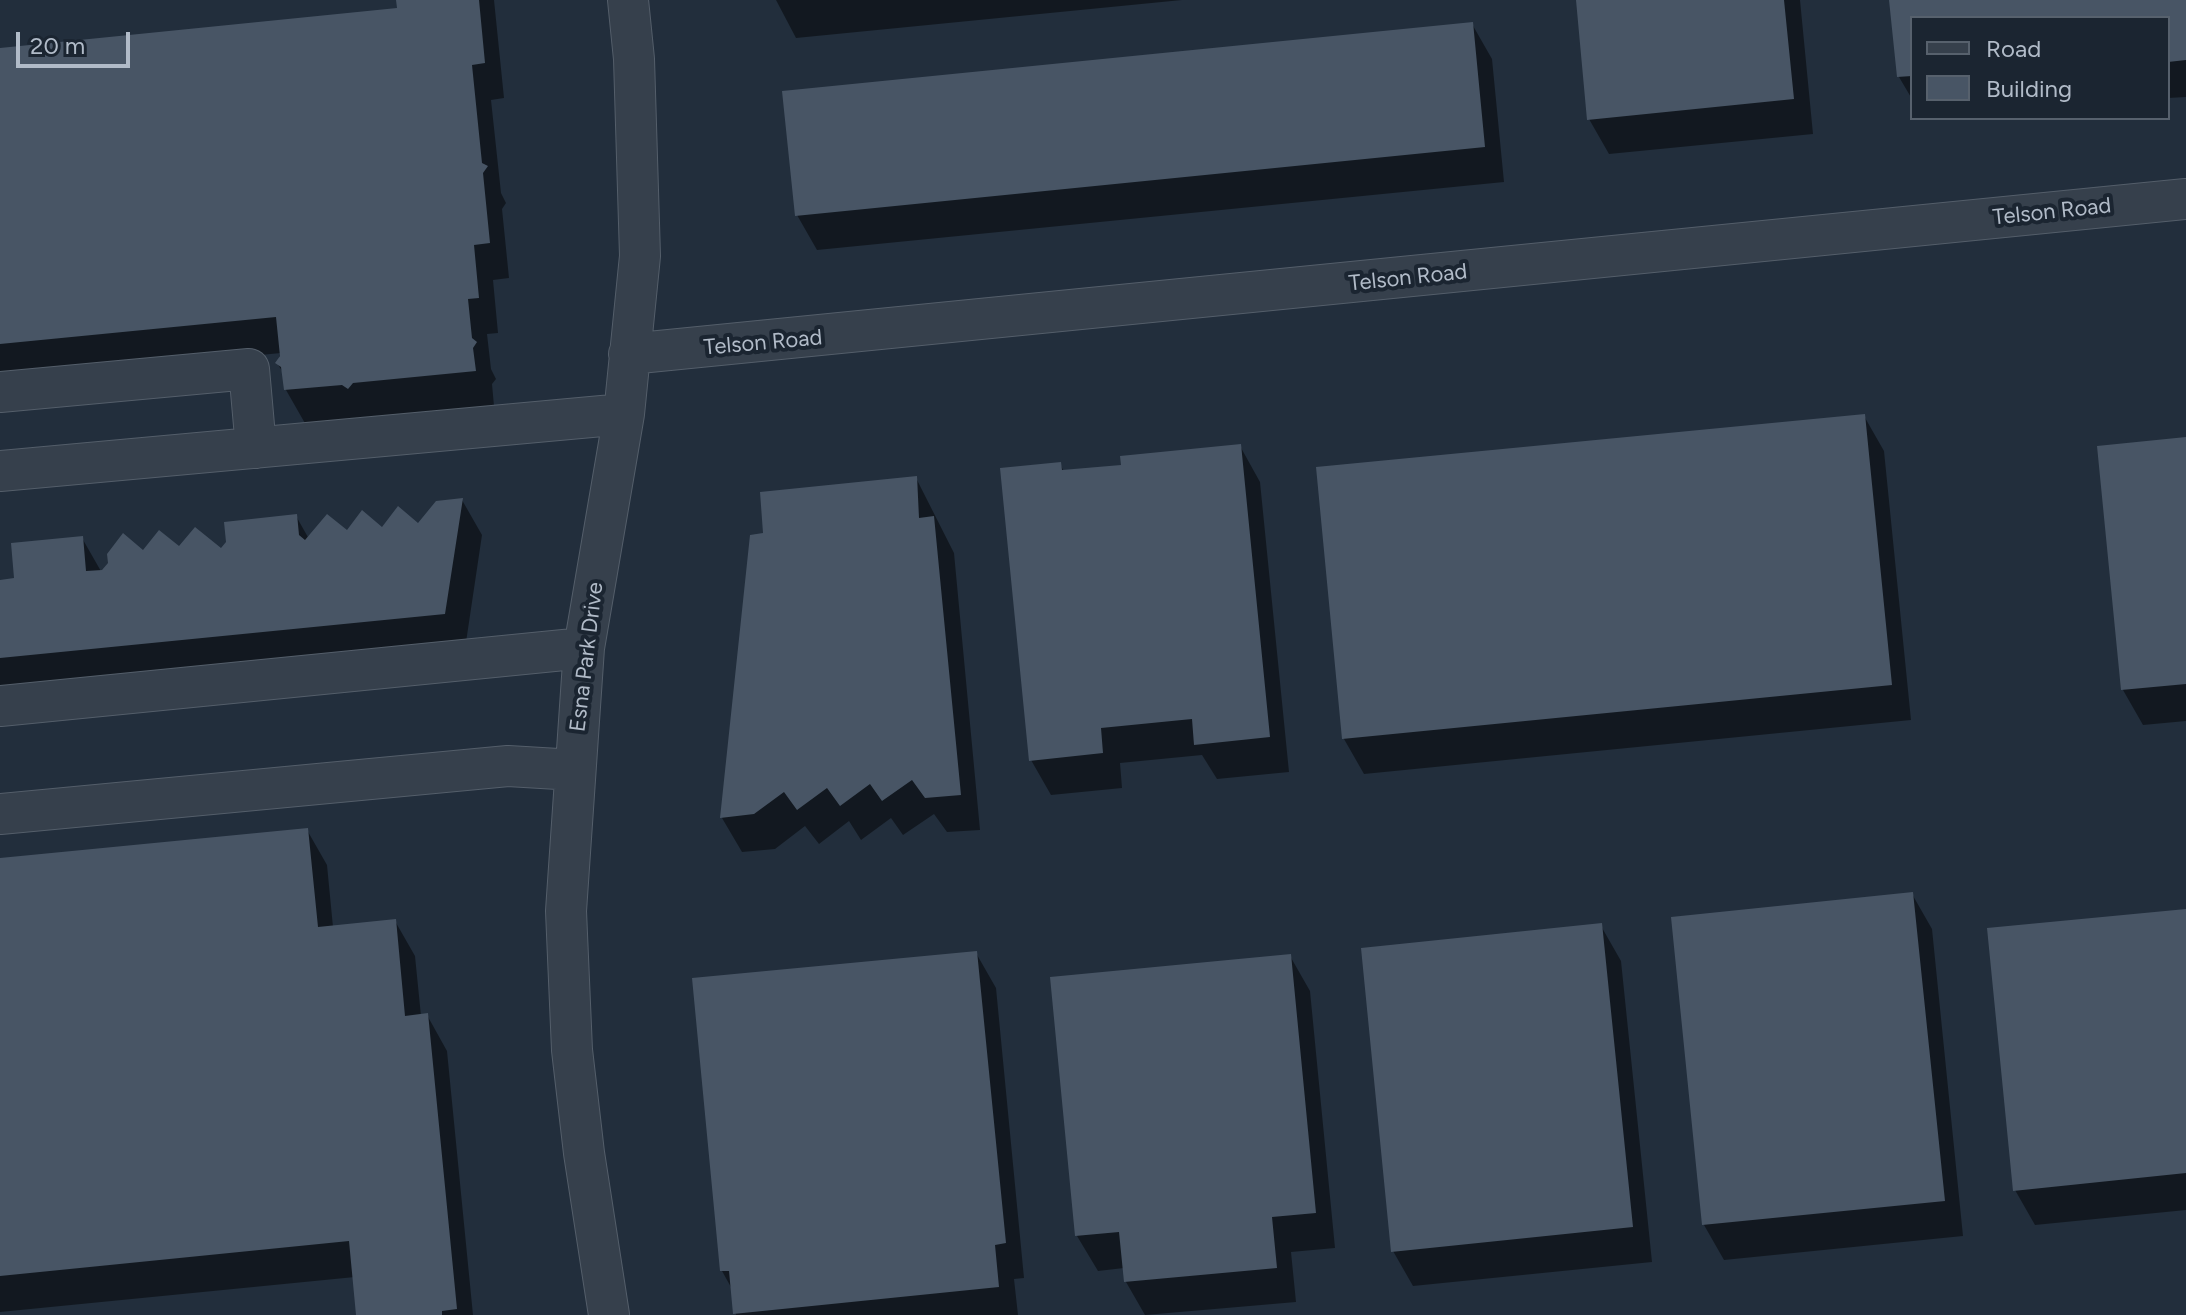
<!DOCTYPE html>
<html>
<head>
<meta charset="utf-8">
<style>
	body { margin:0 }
	#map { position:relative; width:2186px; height:1315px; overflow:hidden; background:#222e3c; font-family:Figtree,sans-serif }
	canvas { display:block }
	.legend { position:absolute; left:1910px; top:16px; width:260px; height:104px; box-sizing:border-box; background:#1b2531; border:2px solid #57616d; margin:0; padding:10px 14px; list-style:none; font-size:24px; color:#b1bbc8 }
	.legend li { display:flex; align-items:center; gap:16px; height:40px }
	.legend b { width:40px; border:2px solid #57616d }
	.scale { position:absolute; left:16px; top:32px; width:114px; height:36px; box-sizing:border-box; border:4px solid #b1bbc8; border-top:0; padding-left:10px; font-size:24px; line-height:28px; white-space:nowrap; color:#b1bbc8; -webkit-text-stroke:6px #1b2531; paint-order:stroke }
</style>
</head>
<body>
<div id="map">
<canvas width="2186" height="1315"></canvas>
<ul class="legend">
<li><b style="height:10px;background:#36404c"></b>Road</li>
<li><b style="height:22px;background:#485565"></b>Building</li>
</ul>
<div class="scale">20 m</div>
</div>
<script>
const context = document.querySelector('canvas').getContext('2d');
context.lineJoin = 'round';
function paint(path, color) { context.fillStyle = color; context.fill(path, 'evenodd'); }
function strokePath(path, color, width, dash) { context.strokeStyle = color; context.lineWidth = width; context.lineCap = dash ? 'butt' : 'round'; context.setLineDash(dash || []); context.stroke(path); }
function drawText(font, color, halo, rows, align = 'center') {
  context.font = font + ' Figtree,sans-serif'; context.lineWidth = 8; context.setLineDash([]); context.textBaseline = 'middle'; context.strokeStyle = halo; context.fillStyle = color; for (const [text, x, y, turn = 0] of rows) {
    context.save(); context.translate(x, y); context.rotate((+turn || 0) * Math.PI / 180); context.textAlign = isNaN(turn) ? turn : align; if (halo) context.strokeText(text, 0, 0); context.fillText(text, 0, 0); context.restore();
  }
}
paint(new Path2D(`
	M 398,0 L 494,0 L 504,98 L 491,100 L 501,193 L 506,203 L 502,209 L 509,278 L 493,280 L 498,333 L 487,334 L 491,369 L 496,379 L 492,384 L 494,406 L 306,425 L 286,390 L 284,374 L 277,363 L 281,353 L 0,380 L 0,50 L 399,10 Z
	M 776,0 L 1182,0 L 796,38 Z
	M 1578,0 L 1800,0 L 1813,134 L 1609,154 L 1589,119 Z
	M 1891,0 L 2186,0 L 2186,97 L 2168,98 L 2168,18 L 1912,18 L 1912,99 L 1899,77 Z
	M 1472,24 L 1492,59 L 1504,182 L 817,250 L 797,215 Z
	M 1864,416 L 1884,451 L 1911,720 L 1364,774 L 1344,739 L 1318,469 Z
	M 2186,439 L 2186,721 L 2143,725 L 2123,690 Z
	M 1240,446 L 1260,482 L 1289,772 L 1217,779 L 1202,755 L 1120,763 L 1122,788 L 1051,795 L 1031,760 L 1060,464 L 1064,472 L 1123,467 Z
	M 916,478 L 954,553 L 980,830 L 947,832 L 934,814 L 903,835 L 891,818 L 861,840 L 849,821 L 819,844 L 805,826 L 775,849 L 742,852 L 722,818 Z
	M 462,500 L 482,535 L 465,649 L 0,694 L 0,582 L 16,580 L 82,538 L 102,573 L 144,553 L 179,549 L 222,551 L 296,516 L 309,539 L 418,526 Z
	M 307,830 L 327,865 L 333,927 L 395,921 L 415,956 L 421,1016 L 427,1015 L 447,1051 L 473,1315 L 358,1315 L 355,1277 L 0,1312 L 0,860 Z
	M 1912,894 L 1932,929 L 1963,1236 L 1724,1260 L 1704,1225 Z
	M 2186,911 L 2186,1210 L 2035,1225 L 2015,1190 Z
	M 1601,926 L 1621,961 L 1652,1262 L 1413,1286 L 1393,1251 Z
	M 976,953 L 996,988 L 1024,1278 L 1014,1279 L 1018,1315 L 736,1315 L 732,1289 L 722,1271 Z
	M 1290,956 L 1310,991 L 1335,1248 L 1291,1252 L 1296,1302 L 1145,1315 L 1126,1282 L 1124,1268 L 1098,1271 L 1077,1236 Z`), '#0007');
paint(new Path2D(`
	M 396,0 L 479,0 L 485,63 L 472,65 L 482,163 L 488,166 L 483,173 L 490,243 L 474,245 L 479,298 L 468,299 L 472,338 L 477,342 L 473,348 L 476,371 L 353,383 L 348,389 L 342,385 L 284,390 L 281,367 L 275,363 L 280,356 L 276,317 L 0,344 L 0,48 L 397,8 Z
	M 1576,0 L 1784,0 L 1794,99 L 1587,120 Z
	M 1889,0 L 2186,0 L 2186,60 L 2168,62 L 2168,18 L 1912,18 L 1912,76 L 1897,77 Z
	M 1473,22 L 1485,147 L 795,216 L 782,91 Z
	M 1865,414 L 1892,685 L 1342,739 L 1316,467 Z
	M 2186,437 L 2186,684 L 2121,690 L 2097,446 Z
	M 1241,444 L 1270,737 L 1194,745 L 1192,719 L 1101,728 L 1103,753 L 1029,761 L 1000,468 L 1061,462 L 1062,470 L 1121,465 L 1120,456 Z
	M 917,476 L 919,518 L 934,516 L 961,795 L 925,798 L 912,780 L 882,801 L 870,784 L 840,806 L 827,788 L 797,810 L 784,792 L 754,814 L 720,818 L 750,535 L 763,533 L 760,492 Z
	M 463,498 L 445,614 L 0,658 L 0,580 L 14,578 L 11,543 L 83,536 L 86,571 L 102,570 L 108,563 L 107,554 L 123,533 L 143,550 L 159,530 L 179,546 L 195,527 L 221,548 L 226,542 L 224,522 L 297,514 L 299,535 L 305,540 L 327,514 L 347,530 L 362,510 L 382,527 L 398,506 L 418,523 L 436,501 Z
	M 308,828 L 318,927 L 396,919 L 405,1016 L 428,1013 L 457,1309 L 442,1311 L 442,1315 L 356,1315 L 349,1241 L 0,1276 L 0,858 Z
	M 1913,892 L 1945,1201 L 1702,1225 L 1671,917 Z
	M 2186,909 L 2186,1173 L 2013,1191 L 1987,928 Z
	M 1602,923 L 1633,1227 L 1391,1252 L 1361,948 Z
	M 977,951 L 1006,1243 L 995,1245 L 999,1287 L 733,1314 L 729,1271 L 720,1271 L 692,978 Z
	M 1291,954 L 1316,1213 L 1272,1217 L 1277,1268 L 1124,1282 L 1119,1232 L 1075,1236 L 1050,977 Z`), '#485565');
const minor = new Path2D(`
	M 629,354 L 2186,199
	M 0,392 L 249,369 L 256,448
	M 0,471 L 624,414
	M 0,706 L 584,648
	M 0,814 L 508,766 L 575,770
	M 609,1315 L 584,1153 L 572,1050 L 566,911 L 584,648 L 624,414 L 640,256 L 634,59 L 628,0`);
strokePath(minor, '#545e6a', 42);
strokePath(minor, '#36404c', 40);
drawText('22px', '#b1bbc8', '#1b2531', [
	["Telson Road",2052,212,-6],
	["Telson Road",1408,278,-6],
	["Telson Road",763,343,-5],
	["Esna Park Drive",587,657,-83]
]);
</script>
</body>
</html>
